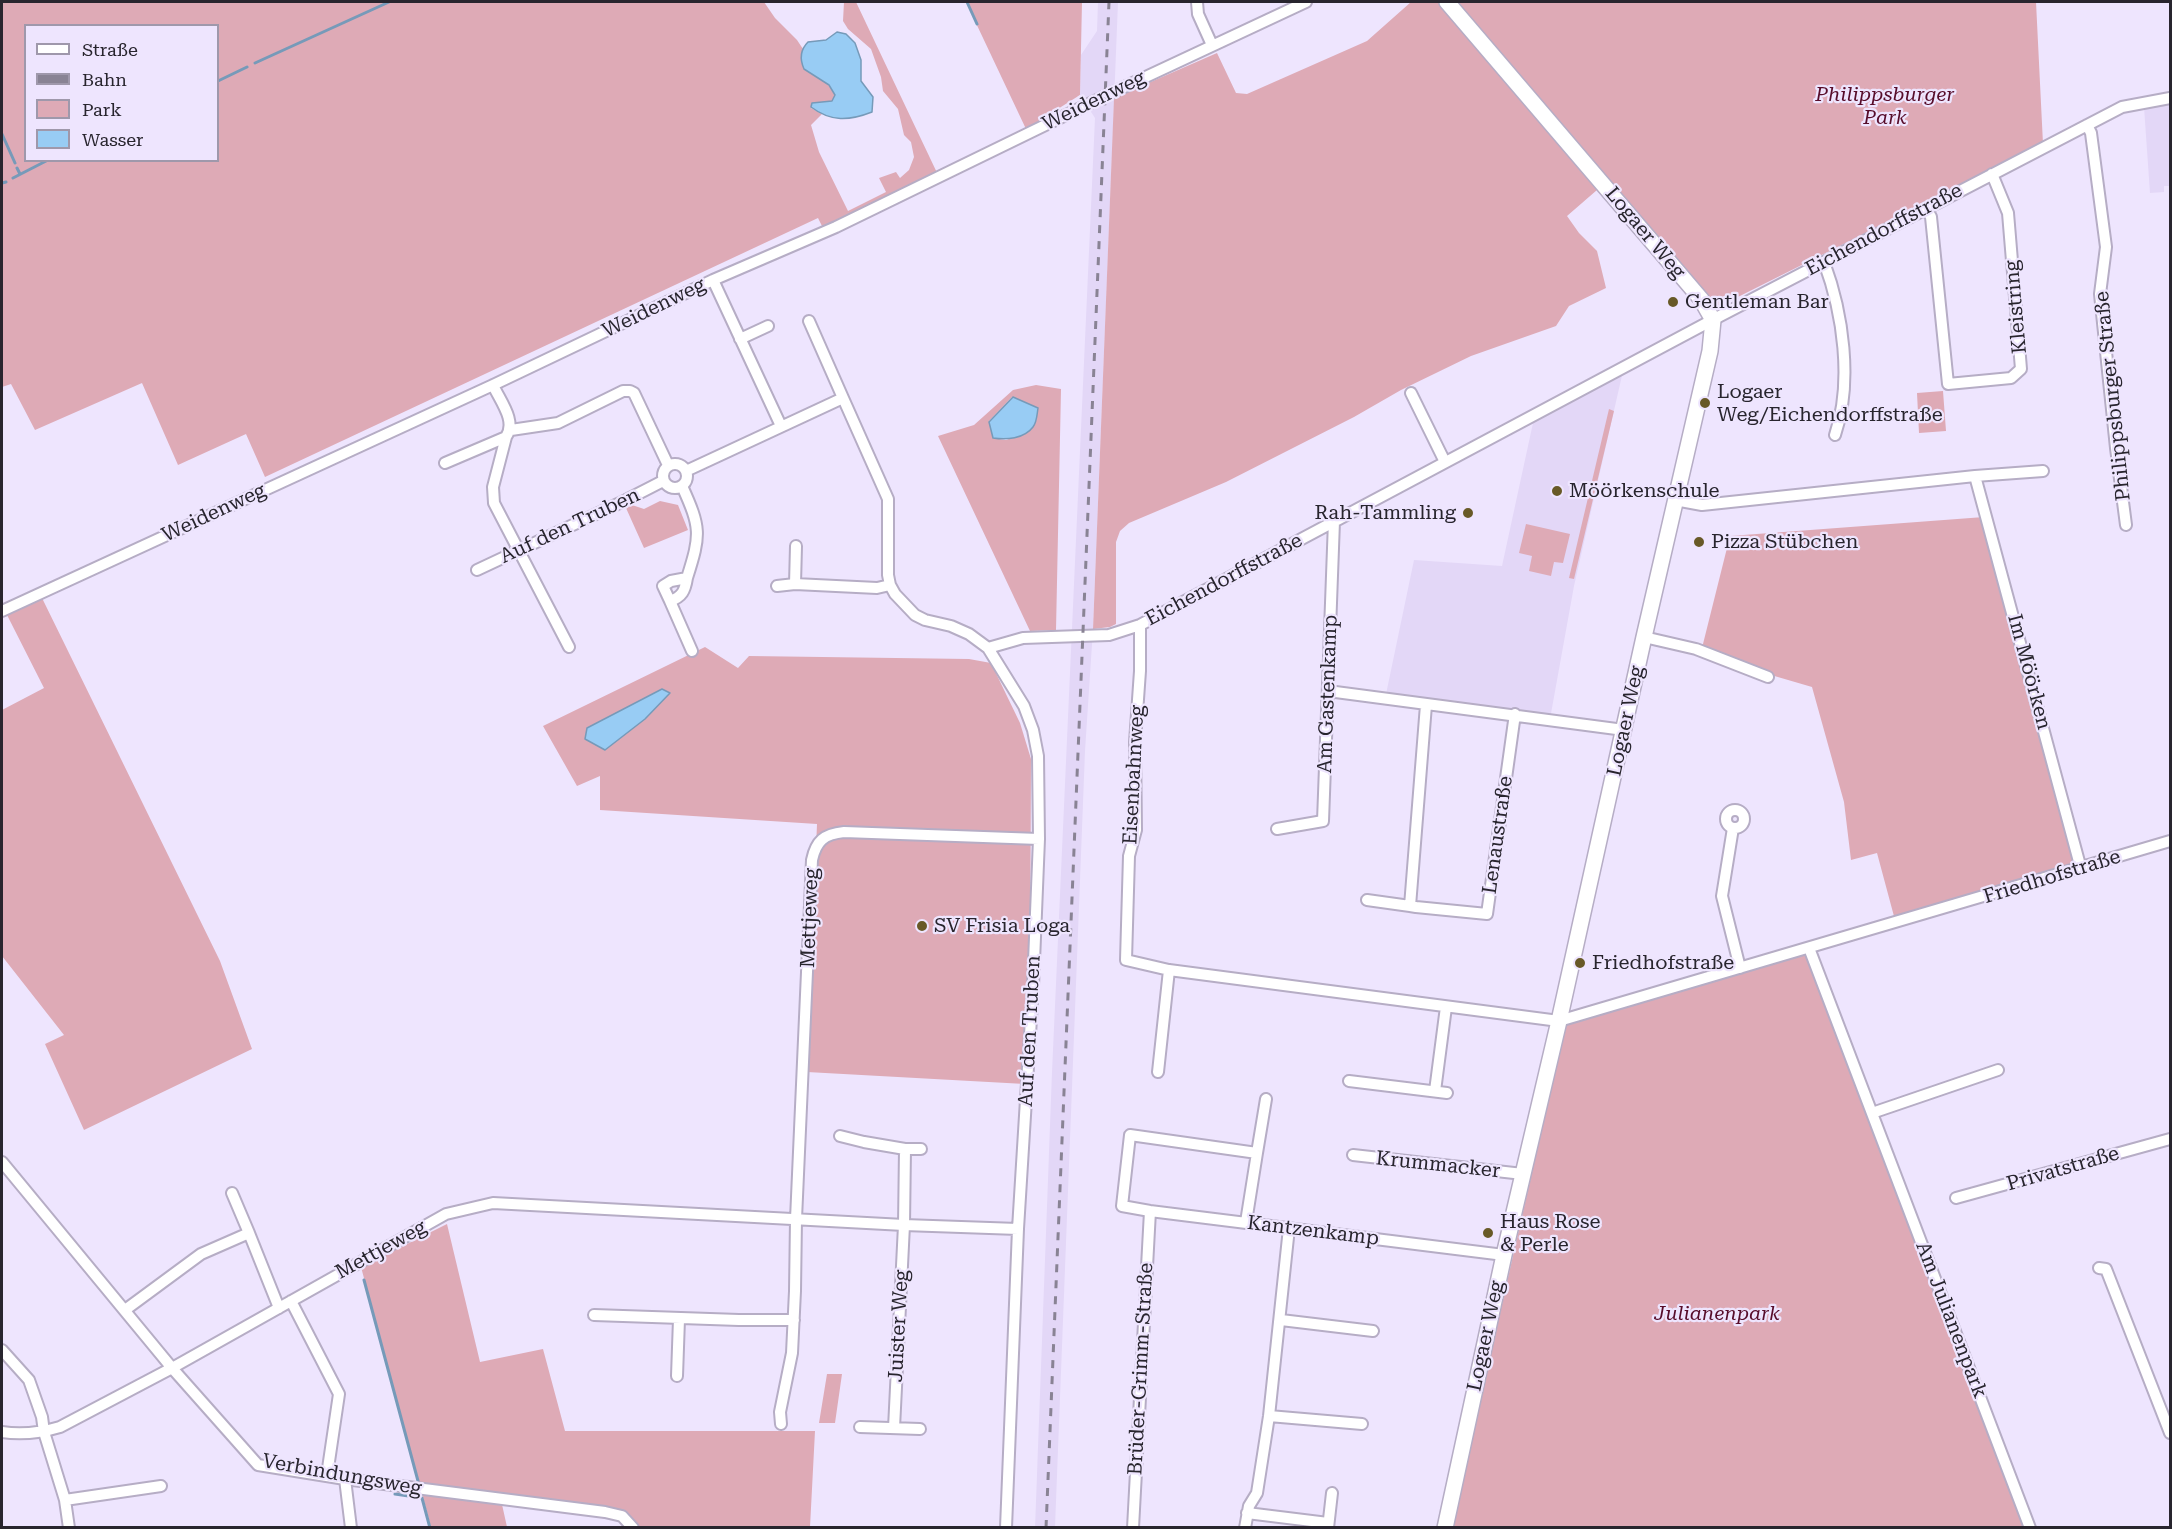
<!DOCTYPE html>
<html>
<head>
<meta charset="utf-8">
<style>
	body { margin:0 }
	#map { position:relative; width:2172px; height:1529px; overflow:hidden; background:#eee5fe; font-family:"Roboto Serif",serif }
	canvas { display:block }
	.frame { position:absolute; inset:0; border:3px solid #28252e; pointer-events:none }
	.legend { position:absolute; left:24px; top:24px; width:195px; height:138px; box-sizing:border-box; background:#eee5fe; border:2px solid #9f98ab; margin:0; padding:8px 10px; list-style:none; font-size:18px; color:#28252e }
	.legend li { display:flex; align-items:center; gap:12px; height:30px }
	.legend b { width:30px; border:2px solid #9f98ab }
</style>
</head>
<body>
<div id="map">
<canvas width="2172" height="1529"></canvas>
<div class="frame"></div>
<ul class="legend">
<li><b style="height:8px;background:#fff"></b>Straße</li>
<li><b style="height:8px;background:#898394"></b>Bahn</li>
<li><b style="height:16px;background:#deaab6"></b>Park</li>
<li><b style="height:16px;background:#98ccf4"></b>Wasser</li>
</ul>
</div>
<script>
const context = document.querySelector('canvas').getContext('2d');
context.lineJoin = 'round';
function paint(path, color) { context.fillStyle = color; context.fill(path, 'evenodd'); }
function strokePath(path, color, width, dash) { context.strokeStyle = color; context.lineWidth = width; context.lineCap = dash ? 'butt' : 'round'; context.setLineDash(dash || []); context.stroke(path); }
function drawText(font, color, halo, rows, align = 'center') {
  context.font = font + ' "Roboto Serif",serif'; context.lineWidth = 4.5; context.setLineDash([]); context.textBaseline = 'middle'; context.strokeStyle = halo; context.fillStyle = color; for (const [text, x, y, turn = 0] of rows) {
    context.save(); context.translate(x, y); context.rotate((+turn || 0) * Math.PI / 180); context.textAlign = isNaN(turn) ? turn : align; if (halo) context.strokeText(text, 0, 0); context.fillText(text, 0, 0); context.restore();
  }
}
paint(new Path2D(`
	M 1098,2 L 1118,2 L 1093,629 L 1085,751 L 1055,1527 L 1035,1528 L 1052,1072 L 1095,118 L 1080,95 L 1081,55 L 1097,31 Z
	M 2170,105 L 2170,186 L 2164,186 L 2164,192 L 2150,193 L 2144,107 Z
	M 1623,371 L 1574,586 L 1550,719 L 1385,699 L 1414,560 L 1502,566 L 1533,423 Z`), '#e3d7f7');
paint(new Path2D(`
	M 2,2 L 764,2 L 775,18 L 797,40 L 803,49 C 797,77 831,75 835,97 L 832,101 L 814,103 L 811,108 L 822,114 L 811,125 L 819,152 L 848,211 L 886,192 L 879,178 L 896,172 L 900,178 L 909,170 L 914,157 L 911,142 L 904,135 L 898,109 L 883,91 L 881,77 L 871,49 L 848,29 L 843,21 L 844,2 L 856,2 L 939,177 L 825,232 L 818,218 L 265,477 L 246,434 L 178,465 L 142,383 L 35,430 L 11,384 L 2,387 ZM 26,26 L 218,26 L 218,160 L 26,160 Z
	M 966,2 L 1082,2 L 1080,95 L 1026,129 Z
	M 1411,2 L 1440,2 L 1597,190 L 1567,216 L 1579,233 L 1597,251 L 1606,288 L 1569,306 L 1556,326 L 1471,356 L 1401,390 L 1354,417 L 1226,482 L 1129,523 L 1120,531 L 1116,542 L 1116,624 L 1110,627 L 1093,629 L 1114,98 L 1217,53 L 1236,93 L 1247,94 L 1367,41 Z
	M 1453,2 L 2036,2 L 2043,144 L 1712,310 Z
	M 1036,385 L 1061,389 L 1056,630 L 1030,631 L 938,436 L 974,425 L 1013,390 ZM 1012,397 L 1038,408 L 1027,433 L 1006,440 L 993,438 L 989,421 Z
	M 1943,391 L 1946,431 L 1919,433 L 1917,393 Z
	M 1609,409 L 1614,411 L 1574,579 L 1569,578 Z
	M 660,501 L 678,505 L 688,530 L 644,548 L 626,508 L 632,505 L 644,509 Z
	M 1984,517 L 1998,562 L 2074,866 L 1895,920 L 1877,853 L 1851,860 L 1844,802 L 1812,687 L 1771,675 L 1702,648 L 1730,536 Z
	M 1526,524 L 1570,534 L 1563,563 L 1554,562 L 1551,576 L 1529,571 L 1532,556 L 1519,553 Z
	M 42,598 L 220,961 L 252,1049 L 84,1130 L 45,1044 L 64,1035 L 2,956 L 2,710 L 44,688 L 6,613 Z
	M 705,647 L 738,668 L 749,656 L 969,659 L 991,663 L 1020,723 L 1031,759 L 1030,984 L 1025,1084 L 807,1072 L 817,824 L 600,810 L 600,776 L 577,786 L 543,726 Z
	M 1806,953 L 2027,1527 L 1451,1528 L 1566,1023 Z
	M 447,1224 L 480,1362 L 543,1349 L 565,1431 L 815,1431 L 810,1527 L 633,1527 L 622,1516 L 501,1500 L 507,1527 L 431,1527 L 361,1267 Z
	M 827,1374 L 842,1374 L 835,1423 L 819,1423 Z`), '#deaab6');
const water = new Path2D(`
	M 837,32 L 846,34 L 855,43 L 861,60 L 861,81 L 873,97 L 872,112 C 849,121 831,122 811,107 L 812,103 L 832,101 L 835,95 L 829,85 L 804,69 C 800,60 800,50 808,42 L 826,40 Z
	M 1013,397 L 1038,408 C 1037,414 1037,422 1033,427 C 1024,439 1006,440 993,438 L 989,422 Z
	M 662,689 L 670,693 L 645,719 L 605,750 L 585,739 L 587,728 Z`);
paint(water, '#98ccf4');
strokePath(water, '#769ab9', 1.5);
strokePath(new Path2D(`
	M 967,2 L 977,24
	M 255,63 L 389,2
	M 218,81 L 247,67
	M 2,134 L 15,163
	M 17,168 L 20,174
	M 13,178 L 48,160
	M 2,183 L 6,182
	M 364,1280 L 418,1481
	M 395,1494 L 422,1498 L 430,1528`), '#769ab9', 3);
const street = new Path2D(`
	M 1197,2 L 1198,14 L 1212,45
	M 2087,125 L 2091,133 L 2106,247 L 2100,294 L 2116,448 L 2126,525
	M 1926,208 L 1931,217 L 1948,384 L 2011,378 L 2021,369 L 2008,213 L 1992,174
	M 1824,262 C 1843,313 1853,382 1835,435
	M 713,280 L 781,426
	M 809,321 L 843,398
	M 740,339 L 768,326
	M 493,385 C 500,401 517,421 506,437 L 493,487 L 494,503 L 569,647
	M 1411,393 L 1445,462
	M 511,430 L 558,423 L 623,391 L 630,391 L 634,393 L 668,465
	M 445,463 L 506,437
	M663 476a12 12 0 1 1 24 0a12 12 0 1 1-24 0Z
	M 686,471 L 843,398 L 888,499 L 888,575 L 890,585 L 895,594 L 915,615 L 925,620 L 951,626 L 969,634 L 988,648 L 1024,706 L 1033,730 L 1038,756 L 1039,839 L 1033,986 L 1018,1229 L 1006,1528
	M 1975,476 L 2043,471
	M 682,486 C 701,528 701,534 687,578 L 671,581 L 663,586 L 670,601 C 682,597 685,591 687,578
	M 1675,500 L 1702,505 L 1975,476 L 2081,869
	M 796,546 L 795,584 L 877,588 L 890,585
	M 477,570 L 626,500 L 663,481
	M 777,586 L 795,584
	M 670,601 L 692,651
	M 2,611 L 493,385 L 713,280 L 836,227 L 1105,96 L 1306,2
	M 1140,625 L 1140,671 L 1135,742 L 1136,830 L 1129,856 L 1126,960 L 1169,970 L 1559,1021 L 2170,841
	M 1644,637 L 1696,649 L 1768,677
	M 988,648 L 1023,638 L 1109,635 L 1140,625 L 1720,316 L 2122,107 L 2170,98
	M 1328,691 L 1624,730
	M 1426,705 L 1410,906 L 1416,907 L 1487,914 L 1515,714
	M1726 819a9 9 0 1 1 18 0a9 9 0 1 1-18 0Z
	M 1733,828 L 1722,896 L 1740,968
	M 1277,829 L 1323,821 L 1334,521
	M 1367,900 L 1410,906
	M 1809,948 L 2030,1528
	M 1158,1072 L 1169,970
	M 1349,1081 L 1447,1093
	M 1435,1091 L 1446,1007
	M 1872,1113 L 1998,1070
	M 840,1136 L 864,1142 L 905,1149 L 904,1225 L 894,1428
	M 905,1149 L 921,1149
	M 1257,1153 L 1266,1099
	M 1353,1155 L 1523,1174
	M 2,1162 L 172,1368 L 258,1465 L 345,1479 L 605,1512 L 622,1516 L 633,1528
	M 232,1193 L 249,1233
	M 1956,1198 L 2170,1139
	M 1246,1222 L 1257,1153 L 1130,1135 L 1122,1206 L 1150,1211 L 1504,1255
	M 2099,1268 L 2106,1269 L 2170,1433
	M 291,1301 L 339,1394 L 327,1475
	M 125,1310 L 201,1254 L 249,1233 L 279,1308
	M 594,1315 L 739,1320 L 794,1320
	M 1281,1320 L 1373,1331
	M 2,1350 L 29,1380 L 42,1417 L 44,1432 L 65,1500 L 69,1528
	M 677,1376 L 679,1319
	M 1269,1416 L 1362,1424
	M 781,1424 L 780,1412 L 792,1353 L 795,1291 L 796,1219 L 812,860 C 816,841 824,834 844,832 L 1039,839
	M 860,1427 L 920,1429
	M 2,1432 C 21,1435 40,1433 60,1427 L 172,1368 L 446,1214 L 493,1203 L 904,1225 L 1018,1229
	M 345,1479 L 351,1528
	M 65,1500 L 161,1486
	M 1247,1513 L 1328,1523
	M 1133,1528 L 1150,1211
	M 1245,1528 L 1249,1506 L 1257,1493 L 1269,1416 L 1289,1228
	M 1328,1528 L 1332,1493`);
const secondary = new Path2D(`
	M 1445,1528 L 1504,1255 L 1559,1021 L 1644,637 L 1710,351 L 1713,320 L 1701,299 L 1447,2`);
strokePath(street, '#b6adc5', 14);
strokePath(secondary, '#b6adc5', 18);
strokePath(street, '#fff', 10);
strokePath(secondary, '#fff', 15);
strokePath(new Path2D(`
	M 1046,1528 L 1109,2`), '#898394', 3, [8, 8]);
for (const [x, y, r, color] of [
	[1673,302,6,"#685927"],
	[1705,403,6,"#685927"],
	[1557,491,6,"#685927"],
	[1468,513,6,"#685927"],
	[1699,542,6,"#685927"],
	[922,926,6,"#685927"],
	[1580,963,6,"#685927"],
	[1488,1233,6,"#685927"]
]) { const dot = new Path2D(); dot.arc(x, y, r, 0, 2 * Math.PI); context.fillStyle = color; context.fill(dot); strokePath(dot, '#eee5fe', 2); }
drawText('italic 20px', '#570c2a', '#eee5fe', [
	["Philippsburger",1885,95],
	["Park",1885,118],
	["Julianenpark",1717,1314]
]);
drawText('20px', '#28252e', '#eee5fe', [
	["Weidenweg",1094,101,-26],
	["Eichendorffstraße",1884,230,-28],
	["Logaer Weg",1645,233,50],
	["Kleistring",2016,307,-95],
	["Weidenweg",654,308,-26],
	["Philippsburger Straße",2113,396,-96],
	["Weidenweg",214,513,-25],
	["Auf den Truben",570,526,-25],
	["Eichendorffstraße",1224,580,-28],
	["Im Möörken",2029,672,75],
	["Am Gastenkamp",1328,694,-88],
	["Logaer Weg",1626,721,-78],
	["Eisenbahnweg",1134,775,-87],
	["Lenaustraße",1498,835,-82],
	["Friedhofstraße",2052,877,-17],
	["Mettjeweg",810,918,-88],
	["Auf den Truben",1030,1031,-87],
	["Krummacker",1438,1165,6],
	["Privatstraße",2063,1169,-16],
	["Kantzenkamp",1313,1231,7],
	["Mettjeweg",381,1250,-29],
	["Am Julianenpark",1951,1320,69],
	["Juister Weg",899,1326,-87],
	["Logaer Weg",1486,1336,-78],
	["Brüder-Grimm-Straße",1141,1369,-87],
	["Verbindungsweg",342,1475,10]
]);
drawText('20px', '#28252e', '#eee5fe', [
	["Gentleman Bar",1685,302],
	["Logaer",1717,392],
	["Weg/Eichendorffstraße",1717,415],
	["Möörkenschule",1569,491],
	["Rah-Tammling",1456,513,"right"],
	["Pizza Stübchen",1711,542],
	["SV Frisia Loga",934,926],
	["Friedhofstraße",1592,963],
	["Haus Rose",1500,1222],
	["& Perle",1500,1245]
], 'left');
</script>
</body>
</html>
